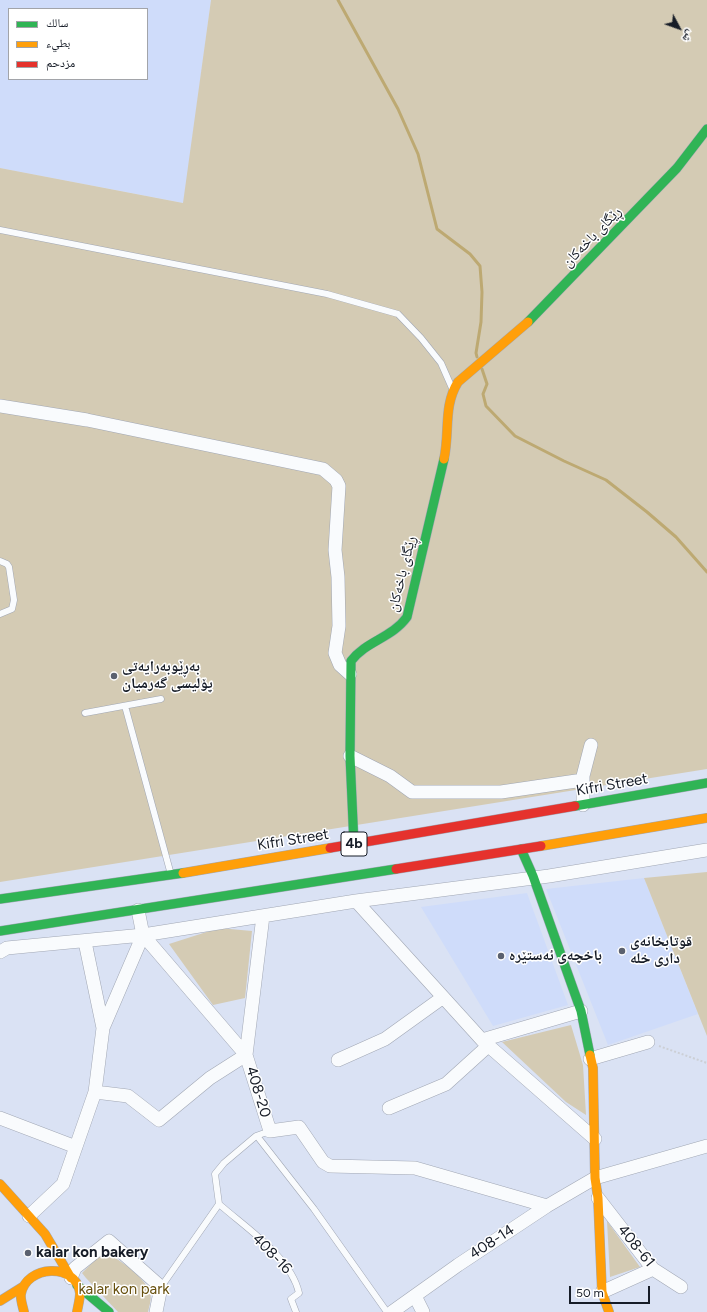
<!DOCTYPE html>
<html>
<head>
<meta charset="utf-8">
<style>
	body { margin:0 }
	#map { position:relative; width:707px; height:1312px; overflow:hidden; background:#dae2f4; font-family:Figtree,"Noto Naskh Arabic",sans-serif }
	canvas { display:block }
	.legend { position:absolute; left:8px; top:8px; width:140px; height:72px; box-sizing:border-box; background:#fff; border:1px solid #a2a4a9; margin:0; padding:5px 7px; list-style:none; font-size:12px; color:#161c27 }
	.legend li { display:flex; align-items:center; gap:8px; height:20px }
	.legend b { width:20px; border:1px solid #a2a4a9 }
	.north { position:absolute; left:659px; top:8px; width:40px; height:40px; -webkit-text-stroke:3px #fff; paint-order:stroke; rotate:131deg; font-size:11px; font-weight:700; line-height:16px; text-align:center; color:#161c27 }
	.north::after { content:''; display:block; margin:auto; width:14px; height:18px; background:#161c27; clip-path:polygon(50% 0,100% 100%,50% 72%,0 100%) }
	.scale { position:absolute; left:569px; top:1286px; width:81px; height:18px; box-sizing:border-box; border:2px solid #161c27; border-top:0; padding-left:5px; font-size:12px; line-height:14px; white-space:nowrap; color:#161c27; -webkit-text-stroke:3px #fff; paint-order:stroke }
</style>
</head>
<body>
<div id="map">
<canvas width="707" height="1312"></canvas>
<ul class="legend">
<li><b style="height:5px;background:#30b455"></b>سالك</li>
<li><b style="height:5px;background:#ff9f0a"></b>بطيء</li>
<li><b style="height:5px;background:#e5322d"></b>مزدحم</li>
</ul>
<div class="north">ش</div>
<div class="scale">50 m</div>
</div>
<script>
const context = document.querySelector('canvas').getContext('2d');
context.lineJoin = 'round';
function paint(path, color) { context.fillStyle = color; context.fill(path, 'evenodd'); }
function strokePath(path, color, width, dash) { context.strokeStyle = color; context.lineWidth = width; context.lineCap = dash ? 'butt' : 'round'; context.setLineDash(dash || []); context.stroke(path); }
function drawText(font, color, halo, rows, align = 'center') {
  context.font = font + ' Figtree,"Noto Naskh Arabic",sans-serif'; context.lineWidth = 3; context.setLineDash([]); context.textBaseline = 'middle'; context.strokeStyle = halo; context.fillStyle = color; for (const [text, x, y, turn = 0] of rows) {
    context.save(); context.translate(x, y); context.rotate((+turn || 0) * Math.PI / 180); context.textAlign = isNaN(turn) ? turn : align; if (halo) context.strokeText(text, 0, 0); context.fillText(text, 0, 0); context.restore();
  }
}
paint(new Path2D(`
	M 0,0 L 211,0 L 184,203 L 0,168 ZM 9,9 L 147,9 L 147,79 L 9,79 Z
	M 644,878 L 698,1014 L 608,1045 L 546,889 Z
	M 527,893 L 568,1005 L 493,1026 L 421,907 Z`), '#cfdcfa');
paint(new Path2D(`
	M 211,0 L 707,0 L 707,769 L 0,882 L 0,168 L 183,203 Z
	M 707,872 L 707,1036 L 644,878 Z
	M 219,928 L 252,931 L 245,998 L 213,1005 L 169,944 Z
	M 571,1025 L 583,1065 L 586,1115 L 566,1102 L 502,1042 Z
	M 607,1221 L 640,1267 L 610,1277 Z
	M 102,1253 C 115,1254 148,1280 150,1293 C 152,1299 149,1307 148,1312 L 118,1312 L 86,1278 L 82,1273 Z`), '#d4cbb4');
strokePath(new Path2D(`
	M 338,0 L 398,109 L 418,154 L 437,229 L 470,254 L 480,266 L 482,292 L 481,322 L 476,353 L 477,357
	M 482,369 L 487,384 L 483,394 L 486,406 L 515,436 L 564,461 L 606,480 L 647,512 L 676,537 L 707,572`), '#bda972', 3);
const lane = new Path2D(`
	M 0,230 L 327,294 L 398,314 L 421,338 L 441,363 L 452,388
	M 0,561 L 7,564 L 9,567 L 14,600 L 12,609 L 0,614
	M 125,706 L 170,871
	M 85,713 L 161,699
	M 257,1136 L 314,1209 L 387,1312
	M 219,1204 C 246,1228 291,1257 299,1293 L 291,1299 L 296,1312
	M 161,1287 L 219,1204 L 215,1174 L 224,1163 L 256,1136 L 270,1131`);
const street = new Path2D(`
	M 0,406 L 87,420 L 323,469 L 336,480 L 339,486 L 335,550 L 338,577 L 339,626 L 335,653 L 340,665 L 350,674
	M 350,756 L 390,776 L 412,792 L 501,792 L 583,780
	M 583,805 L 583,776 L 591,745
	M 356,901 L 482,1040 L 595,1139
	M 138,910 L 143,935 L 246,1055 L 270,1131 L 299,1127 L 323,1162 L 330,1166 L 415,1168 L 547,1206
	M 85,942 L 103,1028
	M 0,952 L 7,948 L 143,935 L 356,901 L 549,876 L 707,850
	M 482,1040 L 581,1011
	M 590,1059 L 648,1042
	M 338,1060 L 385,1039 L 442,998
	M 95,1092 L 128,1096 L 159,1120 L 210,1078 L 246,1055 L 263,916
	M 389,1108 L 446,1084 L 488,1046
	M 0,1118 L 76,1147
	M 598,1198 L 653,1269 L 681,1287
	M 29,1216 L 63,1184 L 95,1092 L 103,1028 L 143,935
	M 71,1278 L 75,1268 L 109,1241 L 161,1287 L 156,1312
	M 602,1292 L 653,1269
	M 415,1296 L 423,1312
	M 392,1312 L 458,1265 L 547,1206 L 595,1178 L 707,1146`);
const fast = new Path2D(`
	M 528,322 L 677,168 L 707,129
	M 575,806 L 707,783
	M 354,845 L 350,756 L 351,661 C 366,641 392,638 407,617 L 444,459
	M 521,849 L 533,876 L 581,1011 L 590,1055
	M 0,899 L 183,873
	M 0,931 L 396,869
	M 77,1285 L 109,1312`);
const slow = new Path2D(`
	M 444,459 C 450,432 443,406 458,382 L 528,322
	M 541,846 L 707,818
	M 183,873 L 330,848
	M 590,1055 L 593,1068 L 595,1178 L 598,1198 L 602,1292 L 609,1312
	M 0,1184 L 45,1234 L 71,1278
	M 0,1301 L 24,1286
	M 24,1312 C 23,1307 20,1299 21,1294 C 26,1265 76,1262 80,1293 C 80,1299 78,1306 77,1312`);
const jam = new Path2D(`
	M 330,848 L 575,806
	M 396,869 L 541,846`);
strokePath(lane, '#a1a7b4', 7);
strokePath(street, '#a1a7b4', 14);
strokePath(fast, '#a1a7b4', 10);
strokePath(slow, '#a1a7b4', 10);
strokePath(jam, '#a1a7b4', 10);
strokePath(new Path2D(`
	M 659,1046 L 707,1063`), '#cccfd5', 2, [2, 2]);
strokePath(lane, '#f9fbfd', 6);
strokePath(street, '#f9fbfd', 13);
strokePath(fast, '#30b455', 9);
strokePath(slow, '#ff9f0a', 9);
strokePath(jam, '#e5322d', 9);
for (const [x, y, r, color] of [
	[114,676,4,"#5b616f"],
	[622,951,4,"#5b616f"],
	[501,956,4,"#5b616f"],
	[28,1253,4,"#5b616f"]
]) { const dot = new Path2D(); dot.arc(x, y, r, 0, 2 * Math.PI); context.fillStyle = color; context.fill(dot); strokePath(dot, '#fff', 1.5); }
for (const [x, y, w] of [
	[354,844,26]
]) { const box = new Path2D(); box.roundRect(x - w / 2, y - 12, w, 24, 3); context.fillStyle = '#fff'; context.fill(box); strokePath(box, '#161c27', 1); }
drawText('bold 14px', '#161c27', null, [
	["4b",354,844]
]);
drawText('15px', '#161c27', '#fff', [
	["ڕێگای باخەکان",592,237,-46],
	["ڕێگای باخەکان",402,574,-76],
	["Kifri Street",612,785,-10],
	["Kifri Street",293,840,-9],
	["408-20",258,1092,73],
	["408-14",492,1242,-33],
	["408-61",636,1246,51],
	["408-16",272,1254,46]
]);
drawText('bold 15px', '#161c27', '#fff', [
	["بەڕێوبەرایەتی",122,667],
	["پۆلیسی گەرمیان",122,684],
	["قوتابخانەی",630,942],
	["داری خلە",630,959],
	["باخچەی ئەستێرە",509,956],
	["kalar kon bakery",36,1253]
], 'left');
drawText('15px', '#67500e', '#fff', [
	["kalar kon park",124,1290]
]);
</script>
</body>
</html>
